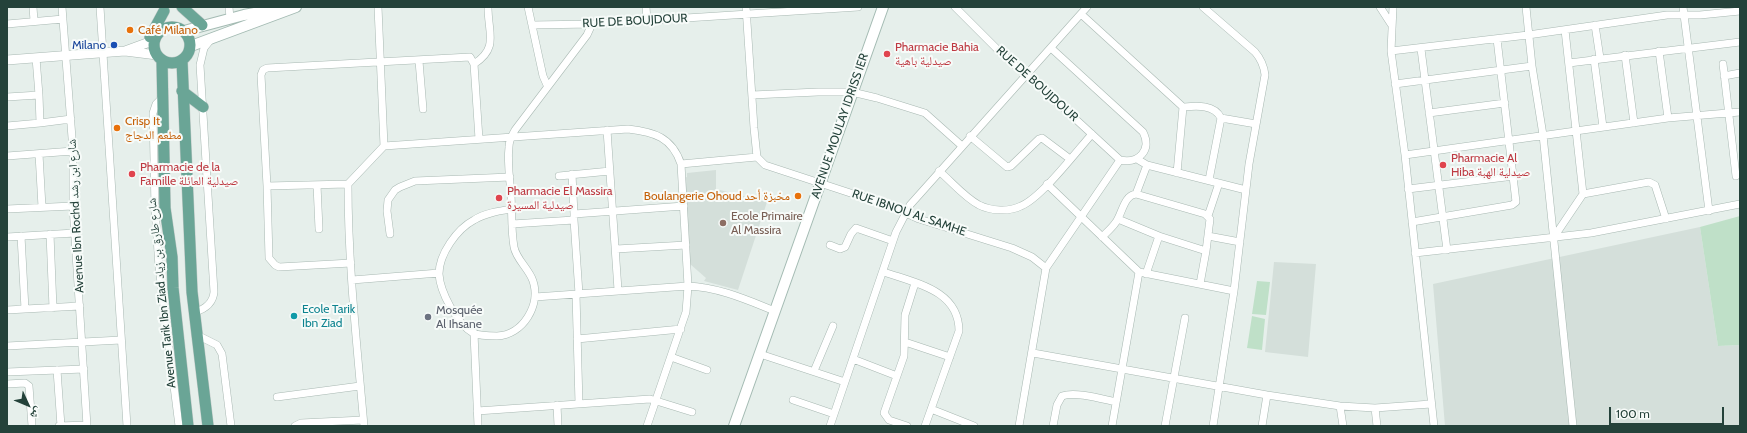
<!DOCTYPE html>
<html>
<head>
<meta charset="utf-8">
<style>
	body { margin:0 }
	#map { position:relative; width:1747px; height:433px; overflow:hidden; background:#e6efeb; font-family:Cabin,"Noto Naskh Arabic",sans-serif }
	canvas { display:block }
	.frame { position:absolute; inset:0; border:8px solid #24423a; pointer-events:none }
	.north { position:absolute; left:8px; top:385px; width:40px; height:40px; -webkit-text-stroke:3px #f7fbf9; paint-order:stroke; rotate:134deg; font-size:11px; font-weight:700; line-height:16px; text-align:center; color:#24423a }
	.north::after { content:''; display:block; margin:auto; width:14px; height:18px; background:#24423a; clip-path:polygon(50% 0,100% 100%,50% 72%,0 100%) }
	.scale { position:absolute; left:1609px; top:407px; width:115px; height:18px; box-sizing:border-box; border:2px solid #24423a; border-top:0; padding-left:5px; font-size:12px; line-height:14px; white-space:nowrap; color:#24423a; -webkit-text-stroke:3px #f7fbf9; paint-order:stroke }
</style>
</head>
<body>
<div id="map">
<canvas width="1747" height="433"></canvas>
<div class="frame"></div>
<div class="north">ش</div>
<div class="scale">100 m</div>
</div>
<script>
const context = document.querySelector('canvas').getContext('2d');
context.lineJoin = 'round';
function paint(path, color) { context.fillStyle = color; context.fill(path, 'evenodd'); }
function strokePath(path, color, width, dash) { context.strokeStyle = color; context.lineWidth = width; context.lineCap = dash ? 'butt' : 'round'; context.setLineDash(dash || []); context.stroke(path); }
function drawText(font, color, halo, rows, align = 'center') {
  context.font = font + ' Cabin,"Noto Naskh Arabic",sans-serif'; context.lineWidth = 4; context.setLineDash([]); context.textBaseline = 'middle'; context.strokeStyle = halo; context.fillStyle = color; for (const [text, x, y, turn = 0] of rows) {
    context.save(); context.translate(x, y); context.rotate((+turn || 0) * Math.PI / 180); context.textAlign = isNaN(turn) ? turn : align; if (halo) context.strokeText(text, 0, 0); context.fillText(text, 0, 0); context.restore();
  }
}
paint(new Path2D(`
	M 716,170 L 716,189 L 767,202 L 738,290 L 704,281 L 706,278 L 690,264 L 684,178 L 687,177 L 687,173 Z
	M 1700,227 L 1718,346 L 1740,345 L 1740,426 L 1445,426 L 1433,284 Z
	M 1274,262 L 1316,264 L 1308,357 L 1265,352 Z`), '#d4dfda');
paint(new Path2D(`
	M 1740,216 L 1740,345 L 1718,346 L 1700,227 Z
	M 1257,281 L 1270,282 L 1266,315 L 1252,314 Z
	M 1252,316 L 1265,319 L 1262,350 L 1247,348 Z`), '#bfe0c8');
const minor = new Path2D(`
	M 33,7 L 34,21
	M 62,7 L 73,151 L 73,206 L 87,426
	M 100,7 L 127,426
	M 229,7 L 230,18
	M 378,7 L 384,146
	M 528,7 L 543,76 L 547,85
	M 646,7 L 647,20
	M 746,7 L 754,128 L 757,157 L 765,165 L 893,207 L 919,219 L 1012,248 L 1032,257 L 1046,268
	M 955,7 L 1000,52 L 1045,91 L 1120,160 C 1139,164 1152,150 1143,132 L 1051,48
	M 1203,7 L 1255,52 C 1261,59 1264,65 1265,75 L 1249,164 L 1234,291 L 1213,426
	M 1380,7 L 1391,24
	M 1393,7 L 1391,51 L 1405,155 L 1434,426
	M 1526,7 L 1532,66 L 1543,135 L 1573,426
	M 1683,7 L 1709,211
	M 1081,14 L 1183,107 L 1177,173
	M 7,24 L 63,19
	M 532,25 L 592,24 L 858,7
	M 1595,25 L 1600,58
	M 1565,30 L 1583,194
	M 1421,49 L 1447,250
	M 1391,51 L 1528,35 L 1667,15 L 1700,15 L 1740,11
	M 1659,51 L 1668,118
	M 1625,55 L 1634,123
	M 36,58 L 39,95
	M 1594,59 L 1603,127
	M 419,61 L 423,109
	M 1569,63 L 1740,42
	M 474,64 C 499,48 488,33 488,7
	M 1723,64 L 1736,176
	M 1724,76 L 1740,73
	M 1395,84 L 1532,66
	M 752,95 L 818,92 L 852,92 L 877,98 L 925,113 L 962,146
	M 7,97 L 39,95 L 40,123 L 71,119
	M 162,98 L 156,104 L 153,113 L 155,208 L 159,267 L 179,426
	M 1183,107 C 1196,106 1214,104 1221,118 L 1209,180
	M 1429,113 L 1505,103
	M 1221,118 L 1256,124
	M 7,126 L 40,123
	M 607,130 L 618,290
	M 970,136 L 1007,167 L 1011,166 L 1039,139 L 1042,138 L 1070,159
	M 39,154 L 42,207
	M 1405,155 L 1668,118 L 1740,112
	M 7,156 L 73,151
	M 1137,159 L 1147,165 L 1246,190
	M 681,164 L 757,157
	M 939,171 C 952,182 964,197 979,205 C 991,211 1009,212 1021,206 C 1041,198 1076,152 1092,134
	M 572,174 L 574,214
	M 559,176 L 610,171
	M 348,184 C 348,265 357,345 364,426
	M 1047,184 L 1139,272 L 1234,291
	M 317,185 L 319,229
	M 267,186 L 348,184 L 384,146 L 628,129 C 654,132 672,137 681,164 L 688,286 L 686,312 L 647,426
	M 1408,189 L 1514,176
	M 1136,194 L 1147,165
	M 7,209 L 73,206
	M 512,209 C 499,211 485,213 474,220 C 457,229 439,254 439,274 C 440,292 457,324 473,333 C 480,336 490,336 497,336 C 523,335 541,305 533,281 C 529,269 516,259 514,247 C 511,230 512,212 511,195 C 510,180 507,162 509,147 C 509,141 512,135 515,130 L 587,35 L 592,24
	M 1208,216 L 1219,183
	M 574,220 L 579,294
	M 1412,222 L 1512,205 L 1516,202 L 1497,39
	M 512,224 L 574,220 L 574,214 L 684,206
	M 50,234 L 53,308
	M 390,234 L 387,211 L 388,200 L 395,190 L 400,187 L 415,181 L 510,177
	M 21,236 L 25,309
	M 1208,236 L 1240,242
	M 7,237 L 75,233
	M 1102,237 C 1107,232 1112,228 1116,222 C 1122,214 1124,195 1136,194 L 1205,214 L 1210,219 L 1206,251 L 1159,236 L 1118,219
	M 1554,237 L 1583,194 L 1649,182 L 1655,185 L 1666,219
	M 830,245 L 840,249 L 845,247 L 851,234 L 856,228 L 893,241
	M 616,249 L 686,245
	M 1415,253 L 1591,233 L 1740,204
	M 351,263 L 279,267 L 275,265 L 269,258 L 267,186 L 261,75 L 263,70 L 267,68 L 470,57 L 474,64 L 479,139
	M 884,272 C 915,283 959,290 959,331 L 925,426
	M 1146,274 L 1159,236
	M 352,280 L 439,273
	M 1200,284 L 1206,251
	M 576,294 L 579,404
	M 535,297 L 688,286 C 718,287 747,300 775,311
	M 7,310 L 80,306
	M 195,312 C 205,309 213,303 214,292 L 200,65 L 204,48 L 212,38
	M 474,333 L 478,426
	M 197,335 L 217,345 L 222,354 L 231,426
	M 577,339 L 681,329
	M 905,342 L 950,357
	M 7,346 L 121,340
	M 1033,353 L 1267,395 L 1340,406 L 1375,408 L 1431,404
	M 760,354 L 845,382
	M 671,357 L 707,370
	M 853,359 L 897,376
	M 57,370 L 61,426
	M 814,371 L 833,326
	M 7,372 L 84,369
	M 7,384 L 25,383 L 29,386 L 32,426
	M 277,397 L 360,386
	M 793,400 L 834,414
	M 557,405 L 558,426
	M 1340,406 L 1343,426
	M 1375,408 L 1377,426
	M 931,409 L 974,426
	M 477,411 L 650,399 L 692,412
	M 59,426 L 87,425
	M 295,426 L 301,423 L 363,420
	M 830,426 L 896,232 L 910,205 L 1087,7
	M 907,426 L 889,420 L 884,413 L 904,356 L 905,315 L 915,283
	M 1019,426 L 1046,268 L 1120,160
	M 1053,426 L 1057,405 L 1062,396 C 1075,391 1102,399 1116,402
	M 1112,426 L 1139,272
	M 1165,426 L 1185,318
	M 1262,426 L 1267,395`);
const tertiary = new Path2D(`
	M 125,51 L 155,40
	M 7,60 L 125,51 L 157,55`);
const secondary = new Path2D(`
	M 184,31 L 244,15 L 287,7
	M 191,46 L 296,7
	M 734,426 L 883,7`);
const primary = new Path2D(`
	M 182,7 L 202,25
	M154 45a18 18 0 1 1 36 0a18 18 0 1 1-36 0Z
	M 150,37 L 164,11
	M 162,61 L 165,208 L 172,257 L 173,288 L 188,426
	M 182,61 L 192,292 L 208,426
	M 182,91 L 203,107`);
strokePath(minor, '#a8b8b2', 8);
strokePath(tertiary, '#a8b8b2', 10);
strokePath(secondary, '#a4bbb3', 12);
strokePath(primary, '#c2cac8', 12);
strokePath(minor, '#fff', 7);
strokePath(tertiary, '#fff', 9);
strokePath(secondary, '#fff', 10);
strokePath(primary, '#6aa596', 11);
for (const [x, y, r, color] of [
	[130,30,4,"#e8710a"],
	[114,45,4,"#1a4fb4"],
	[887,54,4,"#e0444e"],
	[117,128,4,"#e8710a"],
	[1443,165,4,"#e0444e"],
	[132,174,4,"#e0444e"],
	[798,196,4,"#e8710a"],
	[499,198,4,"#e0444e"],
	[723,223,4,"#8d6e63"],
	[294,316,4,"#0f9aa8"],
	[428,317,4,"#6b7280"]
]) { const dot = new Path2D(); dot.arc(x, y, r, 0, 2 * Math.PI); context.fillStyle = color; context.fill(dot); strokePath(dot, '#f7fbf9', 1.5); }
drawText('12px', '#24423a', '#f7fbf9', [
	["RUE DE BOUJDOUR",635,21,-3],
	["RUE DE BOUJDOUR",1037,84,42],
	["AVENUE MOULAY IDRISS IER",840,126,-71],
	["RUE IBNOU AL SAMHE",909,213,19],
	["Avenue Ibn Rochd شارع ابن رشد",76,216,-93],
	["Avenue Tarik Ibn Ziad شارع طارق بن زياد",162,293,-96]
]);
drawText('12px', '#c56008', '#f7fbf9', [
	["Café Milano",138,30],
	["Crisp It",125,121],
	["مطعم الدجاج",125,135],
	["Boulangerie Ohoud مخبزة أحد",790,196,"right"]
], 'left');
drawText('12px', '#164399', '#f7fbf9', [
	["Milano",106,45]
], 'right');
drawText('12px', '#be3a42', '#f7fbf9', [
	["Pharmacie Bahia",895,47],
	["صيدلية باهية",895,61],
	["Pharmacie Al",1451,158],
	["Hiba صيدلية الهبة",1451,172],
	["Pharmacie de la",140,167],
	["Famille صيدلية العائلة",140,181],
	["Pharmacie El Massira",507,191],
	["صيدلية المسيرة",507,205]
], 'left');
drawText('12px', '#785e54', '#f7fbf9', [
	["Ecole Primaire",731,216],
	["Al Massira",731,230]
], 'left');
drawText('12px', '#0d838f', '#f7fbf9', [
	["Ecole Tarik",302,309],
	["Ibn Ziad",302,323]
], 'left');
drawText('12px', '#5b616d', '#f7fbf9', [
	["Mosquée",436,310],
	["Al Ihsane",436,324]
], 'left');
</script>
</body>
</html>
